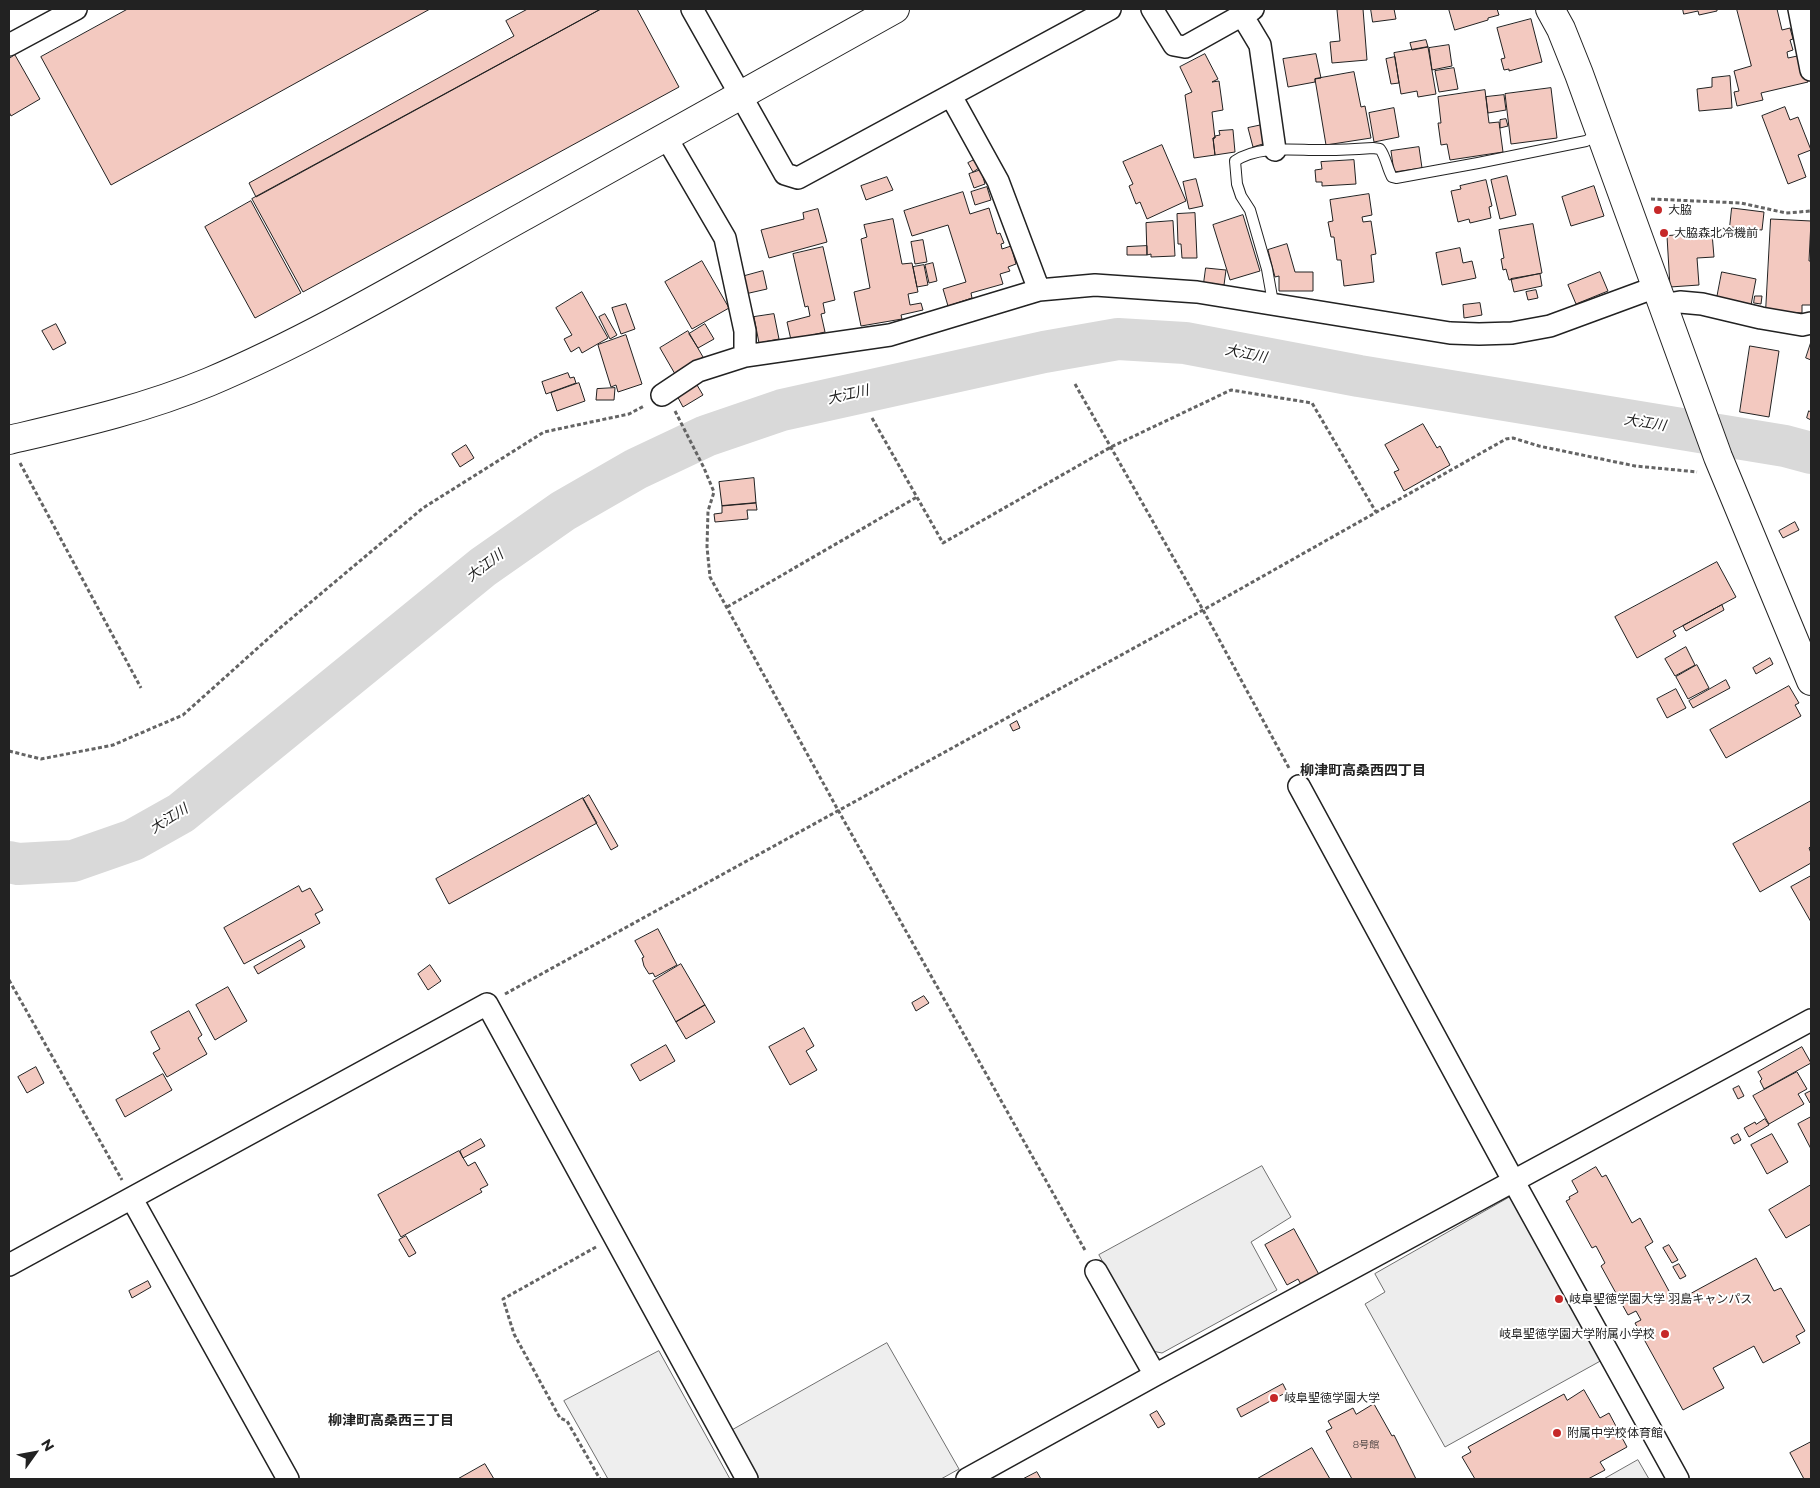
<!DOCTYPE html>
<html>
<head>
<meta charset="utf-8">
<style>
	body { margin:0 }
	#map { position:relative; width:1820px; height:1488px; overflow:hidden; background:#fff; font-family:Montserrat,sans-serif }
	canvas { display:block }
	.frame { position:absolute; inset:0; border:10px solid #222; pointer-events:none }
	.north { position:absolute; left:10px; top:1428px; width:50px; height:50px; -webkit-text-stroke:4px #fff; paint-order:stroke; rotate:58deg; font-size:14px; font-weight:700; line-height:20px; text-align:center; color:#222 }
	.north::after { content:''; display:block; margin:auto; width:18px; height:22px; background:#222; clip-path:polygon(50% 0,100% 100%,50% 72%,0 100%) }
</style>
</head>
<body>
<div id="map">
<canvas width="1820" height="1488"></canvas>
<div class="frame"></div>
<div class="north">N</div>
</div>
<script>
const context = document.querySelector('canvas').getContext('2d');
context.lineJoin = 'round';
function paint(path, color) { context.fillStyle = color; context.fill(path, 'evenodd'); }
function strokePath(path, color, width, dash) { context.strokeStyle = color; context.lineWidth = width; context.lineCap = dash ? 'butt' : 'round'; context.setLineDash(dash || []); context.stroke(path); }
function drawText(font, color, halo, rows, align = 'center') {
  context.font = font + ' Montserrat,"Noto Sans JP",sans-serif'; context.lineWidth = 4; context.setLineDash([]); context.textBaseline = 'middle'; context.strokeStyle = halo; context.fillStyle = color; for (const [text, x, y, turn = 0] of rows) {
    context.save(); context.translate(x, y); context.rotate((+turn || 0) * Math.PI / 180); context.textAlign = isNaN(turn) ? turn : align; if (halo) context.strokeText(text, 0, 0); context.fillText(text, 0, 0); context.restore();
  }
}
const green = new Path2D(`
	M 887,1343 L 959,1469 L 941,1479 L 756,1479 L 729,1432 Z
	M 659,1351 L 730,1479 L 608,1479 L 564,1401 Z
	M 1638,1460 L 1649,1479 L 1604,1479 Z`);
paint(green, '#eee');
strokePath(green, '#6f6f6f', 1);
const parking = new Path2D(`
	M 1262,1166 L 1291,1217 L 1251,1242 L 1277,1290 L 1162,1353 L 1152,1351 L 1099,1255 Z
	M 1510,1197 L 1517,1202 L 1604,1359 L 1445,1447 L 1365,1304 L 1385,1292 L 1375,1274 Z`);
paint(parking, '#ededed');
strokePath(parking, '#6f6f6f', 1);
strokePath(new Path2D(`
	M 9,862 L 18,864 L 73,861 L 133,840 L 181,813 L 483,567 L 563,511 L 636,469 L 706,436 L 782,410 L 1044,352 L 1118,339 L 1185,343 L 1359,376 L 1785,446 L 1811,453`), '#d9d9d9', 42);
const building = new Path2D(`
	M 128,9 L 430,9 L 111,185 L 41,57 Z
	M 528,9 L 601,9 L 256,197 L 249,183 L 514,36 L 506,21 Z
	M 601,9 L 637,9 L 679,87 L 303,292 L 252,199 Z
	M 1363,9 L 1367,60 L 1332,63 L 1330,42 L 1340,41 L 1337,10 Z
	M 1371,9 L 1394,9 L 1396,19 L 1373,22 Z
	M 1449,9 L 1497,9 L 1499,15 L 1488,18 L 1488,20 L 1455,30 Z
	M 1683,9 L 1717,9 L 1717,11 L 1699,15 L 1698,11 L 1684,14 Z
	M 1737,9 L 1777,9 L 1782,30 L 1790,28 L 1793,39 L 1790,40 L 1793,50 L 1787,52 L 1788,58 L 1802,55 L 1808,82 L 1761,93 L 1763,100 L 1737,106 L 1734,92 L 1739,91 L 1734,71 L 1751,66 Z
	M 1531,19 L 1542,62 L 1509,71 L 1509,69 L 1504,70 L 1501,59 L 1505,58 L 1497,28 Z
	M 1426,40 L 1428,47 L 1412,50 L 1410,43 Z
	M 1449,45 L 1452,66 L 1432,70 L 1429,48 Z
	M 1428,47 L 1436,94 L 1418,97 L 1417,91 L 1401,94 L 1394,53 Z
	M 1205,54 L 1218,79 L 1212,82 L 1219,81 L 1223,110 L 1212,112 L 1215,138 L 1213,138 L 1215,155 L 1194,158 L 1185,95 L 1192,92 L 1180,67 Z
	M 1316,54 L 1321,78 L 1315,79 L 1315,82 L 1288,87 L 1283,59 Z
	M 15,55 L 40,99 L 11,116 L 9,112 L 9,59 Z
	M 1395,57 L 1399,83 L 1391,84 L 1386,59 Z
	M 1454,68 L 1458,89 L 1439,92 L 1435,71 Z
	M 1354,72 L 1361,107 L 1365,106 L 1371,138 L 1326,145 L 1315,79 Z
	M 1730,76 L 1732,108 L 1699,111 L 1697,89 L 1712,87 L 1712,78 Z
	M 1551,88 L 1557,138 L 1511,144 L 1505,94 Z
	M 1485,90 L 1489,123 L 1499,122 L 1503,152 L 1450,160 L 1447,144 L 1441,145 L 1438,123 L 1441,123 L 1438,97 Z
	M 1504,95 L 1506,110 L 1488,113 L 1486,97 Z
	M 1785,107 L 1790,120 L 1798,117 L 1811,150 L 1798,155 L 1806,177 L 1788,184 L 1762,116 Z
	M 1394,108 L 1399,137 L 1374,142 L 1369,113 Z
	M 1506,119 L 1508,126 L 1500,128 L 1500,120 Z
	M 1262,125 L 1266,143 L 1253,147 L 1248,128 Z
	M 1233,130 L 1235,152 L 1215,155 L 1213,138 L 1215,138 L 1215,136 L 1220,135 L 1219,131 Z
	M 1162,145 L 1186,201 L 1147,219 L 1140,202 L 1136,204 L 1129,186 L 1133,184 L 1123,162 Z
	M 1419,147 L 1422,168 L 1394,172 L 1391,151 Z
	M 974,160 L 979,168 L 973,172 L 968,163 Z
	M 1354,160 L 1356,184 L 1322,186 L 1322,182 L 1316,182 L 1315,170 L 1322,169 L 1321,162 Z
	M 981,170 L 985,184 L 974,188 L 969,174 Z
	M 1507,176 L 1516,215 L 1500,219 L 1491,180 Z
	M 887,177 L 893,190 L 866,200 L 861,186 Z
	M 1196,179 L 1203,206 L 1189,209 L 1183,182 Z
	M 1486,180 L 1492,206 L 1489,207 L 1491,218 L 1470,223 L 1469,219 L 1458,222 L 1451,191 L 1461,189 L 1460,186 Z
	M 1594,186 L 1604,216 L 1571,226 L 1562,197 Z
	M 987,187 L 991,200 L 975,205 L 971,192 Z
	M 963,192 L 970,214 L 989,208 L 997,234 L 1000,233 L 1004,243 L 1001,244 L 1002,249 L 1011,246 L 1016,264 L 1008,267 L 1010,271 L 1000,274 L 1003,284 L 971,293 L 972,298 L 948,306 L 943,289 L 966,282 L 948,225 L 912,236 L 904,211 Z
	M 1369,194 L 1372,215 L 1362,217 L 1363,222 L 1371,221 L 1376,254 L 1371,255 L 1374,282 L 1344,286 L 1341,260 L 1337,260 L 1334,237 L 1331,237 L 1328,222 L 1333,221 L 1330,200 Z
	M 251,201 L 301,293 L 255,318 L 205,227 Z
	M 1732,208 L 1764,212 L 1762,230 L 1730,227 Z
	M 818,209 L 827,242 L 769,258 L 761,230 L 804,219 L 803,213 Z
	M 1195,213 L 1197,258 L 1182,258 L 1181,244 L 1178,244 L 1177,214 Z
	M 1243,215 L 1260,271 L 1230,280 L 1213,225 Z
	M 893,219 L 902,264 L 912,263 L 918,292 L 908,294 L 910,305 L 921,303 L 923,310 L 901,315 L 902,319 L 861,326 L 854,292 L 870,288 L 861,239 L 867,237 L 864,225 Z
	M 1771,219 L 1811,221 L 1809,261 L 1811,261 L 1811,305 L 1802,305 L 1802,313 L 1766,311 Z
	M 1173,221 L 1175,256 L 1151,257 L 1151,254 L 1147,255 L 1146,223 Z
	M 1533,224 L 1542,273 L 1509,280 L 1506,269 L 1503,270 L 1501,259 L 1504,258 L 1499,230 Z
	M 1712,233 L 1714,257 L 1697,258 L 1699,285 L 1670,287 L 1667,236 Z
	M 923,240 L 927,262 L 915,264 L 911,242 Z
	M 1287,244 L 1295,272 L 1313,272 L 1313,291 L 1279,291 L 1279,276 L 1275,277 L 1268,250 Z
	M 1147,246 L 1147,255 L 1127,255 L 1127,247 Z
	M 823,247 L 835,300 L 823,303 L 825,313 L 821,314 L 825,332 L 791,340 L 787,322 L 810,316 L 808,306 L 805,307 L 793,254 Z
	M 1460,248 L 1463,263 L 1472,261 L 1476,278 L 1442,285 L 1436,253 Z
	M 702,261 L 729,308 L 692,329 L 665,282 Z
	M 933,263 L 937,281 L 929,283 L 925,265 Z
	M 924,265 L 928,285 L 917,287 L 913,267 Z
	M 1206,268 L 1226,270 L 1224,285 L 1204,283 Z
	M 763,271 L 767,289 L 745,294 L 741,277 Z
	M 1600,272 L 1608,291 L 1576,304 L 1568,285 Z
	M 1722,272 L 1756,279 L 1751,305 L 1717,298 Z
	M 1540,274 L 1542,286 L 1514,292 L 1511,279 Z
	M 1536,290 L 1538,298 L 1528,300 L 1526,292 Z
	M 582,292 L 608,338 L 582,353 L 579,347 L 571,352 L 564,339 L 572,335 L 556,308 Z
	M 1755,296 L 1762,296 L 1761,304 L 1754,303 Z
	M 1480,303 L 1482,315 L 1464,318 L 1463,305 Z
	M 626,304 L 635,329 L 621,334 L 612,308 Z
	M 605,314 L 617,335 L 610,339 L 599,317 Z
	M 774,314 L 779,339 L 759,343 L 754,317 Z
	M 56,324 L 66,343 L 53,350 L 42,331 Z
	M 705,324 L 714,339 L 698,348 L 689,334 Z
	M 688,331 L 703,357 L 675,374 L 660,348 Z
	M 626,335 L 642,384 L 618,392 L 616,385 L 611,387 L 598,345 Z
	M 1811,342 L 1811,360 L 1806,358 Z
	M 1750,346 L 1779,351 L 1769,417 L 1740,412 Z
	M 568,373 L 570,378 L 574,377 L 576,383 L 546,394 L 542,382 Z
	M 694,380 L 703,395 L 683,407 L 675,392 Z
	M 579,383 L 585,401 L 557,411 L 551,393 Z
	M 615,388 L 614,400 L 596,400 L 597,389 Z
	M 1809,411 L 1811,412 L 1811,420 L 1807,418 Z
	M 1423,424 L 1437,448 L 1440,446 L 1450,465 L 1404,491 L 1394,472 L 1399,470 L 1385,445 Z
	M 466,445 L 474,458 L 460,467 L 452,454 Z
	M 754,478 L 756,503 L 722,506 L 719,482 Z
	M 756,503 L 757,510 L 747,510 L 748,519 L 715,522 L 714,514 L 722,513 L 722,506 Z
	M 1795,522 L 1799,530 L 1783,538 L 1779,531 Z
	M 1717,562 L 1736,597 L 1673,631 L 1676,636 L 1637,658 L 1615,617 Z
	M 1722,605 L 1724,610 L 1686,631 L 1683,626 Z
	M 1686,647 L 1695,665 L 1675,676 L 1665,659 Z
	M 1770,658 L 1773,664 L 1756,674 L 1753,668 Z
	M 1697,665 L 1709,688 L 1688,699 L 1676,677 Z
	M 1726,680 L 1730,688 L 1693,708 L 1689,701 Z
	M 1789,686 L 1799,703 L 1795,705 L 1801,716 L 1726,758 L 1710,730 Z
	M 1676,689 L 1686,708 L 1667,718 L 1657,699 Z
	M 1017,721 L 1020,728 L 1013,731 L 1010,725 Z
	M 589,795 L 618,846 L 611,850 L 583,799 Z
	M 583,798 L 597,823 L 449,904 L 436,879 Z
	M 1811,801 L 1811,846 L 1809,848 L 1811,853 L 1811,863 L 1760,892 L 1733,844 Z
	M 1811,876 L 1811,922 L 1791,887 Z
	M 299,886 L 302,892 L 310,888 L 323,910 L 315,914 L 320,923 L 244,964 L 224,928 Z
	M 658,929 L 677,965 L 655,977 L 653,973 L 649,974 L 644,966 L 642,958 L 644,957 L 635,941 Z
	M 301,940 L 305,947 L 258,974 L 254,967 Z
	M 681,964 L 705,1005 L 676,1022 L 653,981 Z
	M 430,965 L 441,981 L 428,990 L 418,974 Z
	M 228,987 L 247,1021 L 215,1040 L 196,1005 Z
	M 924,996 L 929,1003 L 916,1011 L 912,1003 Z
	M 705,1005 L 715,1022 L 686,1039 L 676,1022 Z
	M 189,1011 L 202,1035 L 198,1038 L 207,1054 L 167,1077 L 153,1053 L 160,1049 L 151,1032 Z
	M 804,1028 L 814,1046 L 806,1051 L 817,1070 L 790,1085 L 769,1047 Z
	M 666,1045 L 675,1061 L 640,1081 L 631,1065 Z
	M 1802,1047 L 1811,1063 L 1764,1089 L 1760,1081 L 1762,1079 L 1758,1072 Z
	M 36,1067 L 44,1083 L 27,1093 L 18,1077 Z
	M 1797,1072 L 1807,1089 L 1798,1094 L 1804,1104 L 1769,1124 L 1753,1096 Z
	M 163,1074 L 172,1090 L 125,1117 L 116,1100 Z
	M 1739,1086 L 1744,1096 L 1738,1099 L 1733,1089 Z
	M 1811,1091 L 1811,1102 L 1810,1103 L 1805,1094 Z
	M 1811,1117 L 1811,1149 L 1798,1124 Z
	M 1765,1119 L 1769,1125 L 1749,1137 L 1744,1128 L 1755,1122 L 1756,1124 Z
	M 1738,1134 L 1741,1140 L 1734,1144 L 1731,1138 Z
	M 1772,1134 L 1788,1162 L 1767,1174 L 1751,1145 Z
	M 481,1139 L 485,1146 L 463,1158 L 460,1151 Z
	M 459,1151 L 468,1166 L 475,1162 L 488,1185 L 480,1189 L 482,1192 L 401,1237 L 378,1195 Z
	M 1596,1167 L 1602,1177 L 1606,1175 L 1632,1223 L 1640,1218 L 1653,1242 L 1645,1247 L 1675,1302 L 1756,1258 L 1774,1291 L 1781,1288 L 1805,1331 L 1796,1336 L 1800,1343 L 1763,1363 L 1754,1346 L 1713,1368 L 1724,1388 L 1683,1410 L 1635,1323 L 1641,1320 L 1636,1311 L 1628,1315 L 1601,1266 L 1605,1263 L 1596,1246 L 1592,1248 L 1566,1201 L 1570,1199 L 1569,1197 L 1578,1192 L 1572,1181 Z
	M 1811,1185 L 1811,1224 L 1786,1238 L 1769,1210 Z
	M 1294,1229 L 1322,1280 L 1304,1290 L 1298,1279 L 1287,1285 L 1265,1245 Z
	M 406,1236 L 416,1253 L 409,1257 L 399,1240 Z
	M 1669,1245 L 1678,1260 L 1672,1263 L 1663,1248 Z
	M 1679,1264 L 1686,1276 L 1680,1279 L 1673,1267 Z
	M 148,1281 L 151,1287 L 132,1298 L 129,1291 Z
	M 1283,1384 L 1287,1392 L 1241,1417 L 1237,1409 Z
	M 1584,1390 L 1600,1418 L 1609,1413 L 1627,1447 L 1600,1462 L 1605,1470 L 1588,1479 L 1475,1479 L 1462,1457 L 1471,1452 L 1468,1447 L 1564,1394 L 1567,1400 Z
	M 1374,1404 L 1392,1436 L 1394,1435 L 1416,1479 L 1352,1479 L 1326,1431 L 1332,1428 L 1328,1421 L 1353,1408 L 1356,1414 Z
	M 1157,1411 L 1165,1424 L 1158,1428 L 1150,1415 Z
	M 1811,1442 L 1811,1479 L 1804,1479 L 1790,1453 Z
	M 1312,1448 L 1330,1479 L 1257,1479 Z
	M 485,1464 L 494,1479 L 458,1479 Z
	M 1037,1472 L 1041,1479 L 1023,1479 Z`);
paint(building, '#f3c9c0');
strokePath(building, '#222', 1);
const lane = new Path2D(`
	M 1271,304 L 1272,297 L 1267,269 L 1250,210 L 1241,196 L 1237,184 L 1235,161 C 1261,144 1297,151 1327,150 C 1342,150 1358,149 1373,148 L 1380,149 C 1386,157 1387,168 1392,177 L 1396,178 L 1478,163 L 1586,141 L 1599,134`);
const street = new Path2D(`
	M 692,9 L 785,174 L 798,178 L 1110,9
	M 1152,9 L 1174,45 L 1185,47 L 1253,9
	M 1799,9 L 1811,70
	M 1242,15 L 1260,45 L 1275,150
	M 9,45 L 76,9
	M 951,96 L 998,181 L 1039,290
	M 666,137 L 725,238 L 745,331 L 745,356
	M 1662,305 L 1680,302 L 1702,304 L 1761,318 L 1802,325 L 1811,323
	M 662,395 L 698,371 L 745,356 L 890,335 L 1039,290 L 1095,285 L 1197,292 L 1450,333 L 1479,334 L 1512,333 L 1550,326 L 1656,287
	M 1299,786 L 1514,1182 L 1678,1479
	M 132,1199 L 288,1479
	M 9,1265 L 487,1004 L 747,1479
	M 1096,1271 L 1155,1375
	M 967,1479 L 1155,1375 L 1811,1020`);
const secondary = new Path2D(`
	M 1550,9 L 1561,29 L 1579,74 L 1718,457 L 1811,681
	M 9,440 C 77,424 144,409 209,382 C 318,336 423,272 526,215 C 649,146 772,77 895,9`);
strokePath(lane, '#222', 12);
strokePath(street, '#222', 24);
strokePath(secondary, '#222', 30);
strokePath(new Path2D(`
	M 1651,199 L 1741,203 L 1786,213 L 1811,211
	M 1075,384 L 1203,610 L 1289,768
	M 675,411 L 704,468 L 714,492 L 708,511 L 707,547 L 710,577 L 838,810 L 1086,1252
	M 872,418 L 943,543 L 1111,447 L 1231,390 L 1312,403 L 1376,512
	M 20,463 L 141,688
	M 727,607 L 917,497
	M 9,751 L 41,759 L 113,745 L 183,715 L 280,628 L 423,508 L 544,432 L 629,414 L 644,406
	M 9,980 L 122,1180
	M 505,994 L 1203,610 L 1506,439 L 1513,438 L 1539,446 L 1635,466 L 1697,472
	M 596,1247 L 503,1299 L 514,1334 L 560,1418 L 567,1421 L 600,1479`), '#646464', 3, [4, 2.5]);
strokePath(lane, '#fff', 10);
strokePath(street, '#fff', 21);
strokePath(secondary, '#fff', 28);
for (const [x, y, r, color] of [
	[1658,210,5,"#c62828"],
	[1664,233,5,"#c62828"],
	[1559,1299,5,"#c62828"],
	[1665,1334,5,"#c62828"],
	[1274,1398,5,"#c62828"],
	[1557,1433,5,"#c62828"]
]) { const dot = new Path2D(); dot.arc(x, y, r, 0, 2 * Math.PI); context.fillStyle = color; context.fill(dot); strokePath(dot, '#fff', 2); }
drawText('10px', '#564c4a', null, [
	["8号館",1366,1445]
]);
drawText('12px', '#222', '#fff', [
	["大脇",1668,210],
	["大脇森北冷機前",1674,233],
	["岐阜聖徳学園大学 羽島キャンパス",1569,1299],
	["岐阜聖徳学園大学附属小学校",1655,1334,"right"],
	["岐阜聖徳学園大学",1284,1398],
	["附属中学校体育館",1567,1433]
], 'left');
drawText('italic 14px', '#222', '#fff', [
	["大江川",1246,354,11],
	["大江川",848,395,-13],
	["大江川",1645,423,9],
	["大江川",485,566,-37],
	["大江川",169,819,-32]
]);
drawText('bold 14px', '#222', '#fff', [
	["柳津町高桑西四丁目",1363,771],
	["柳津町高桑西三丁目",391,1421]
]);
</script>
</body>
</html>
